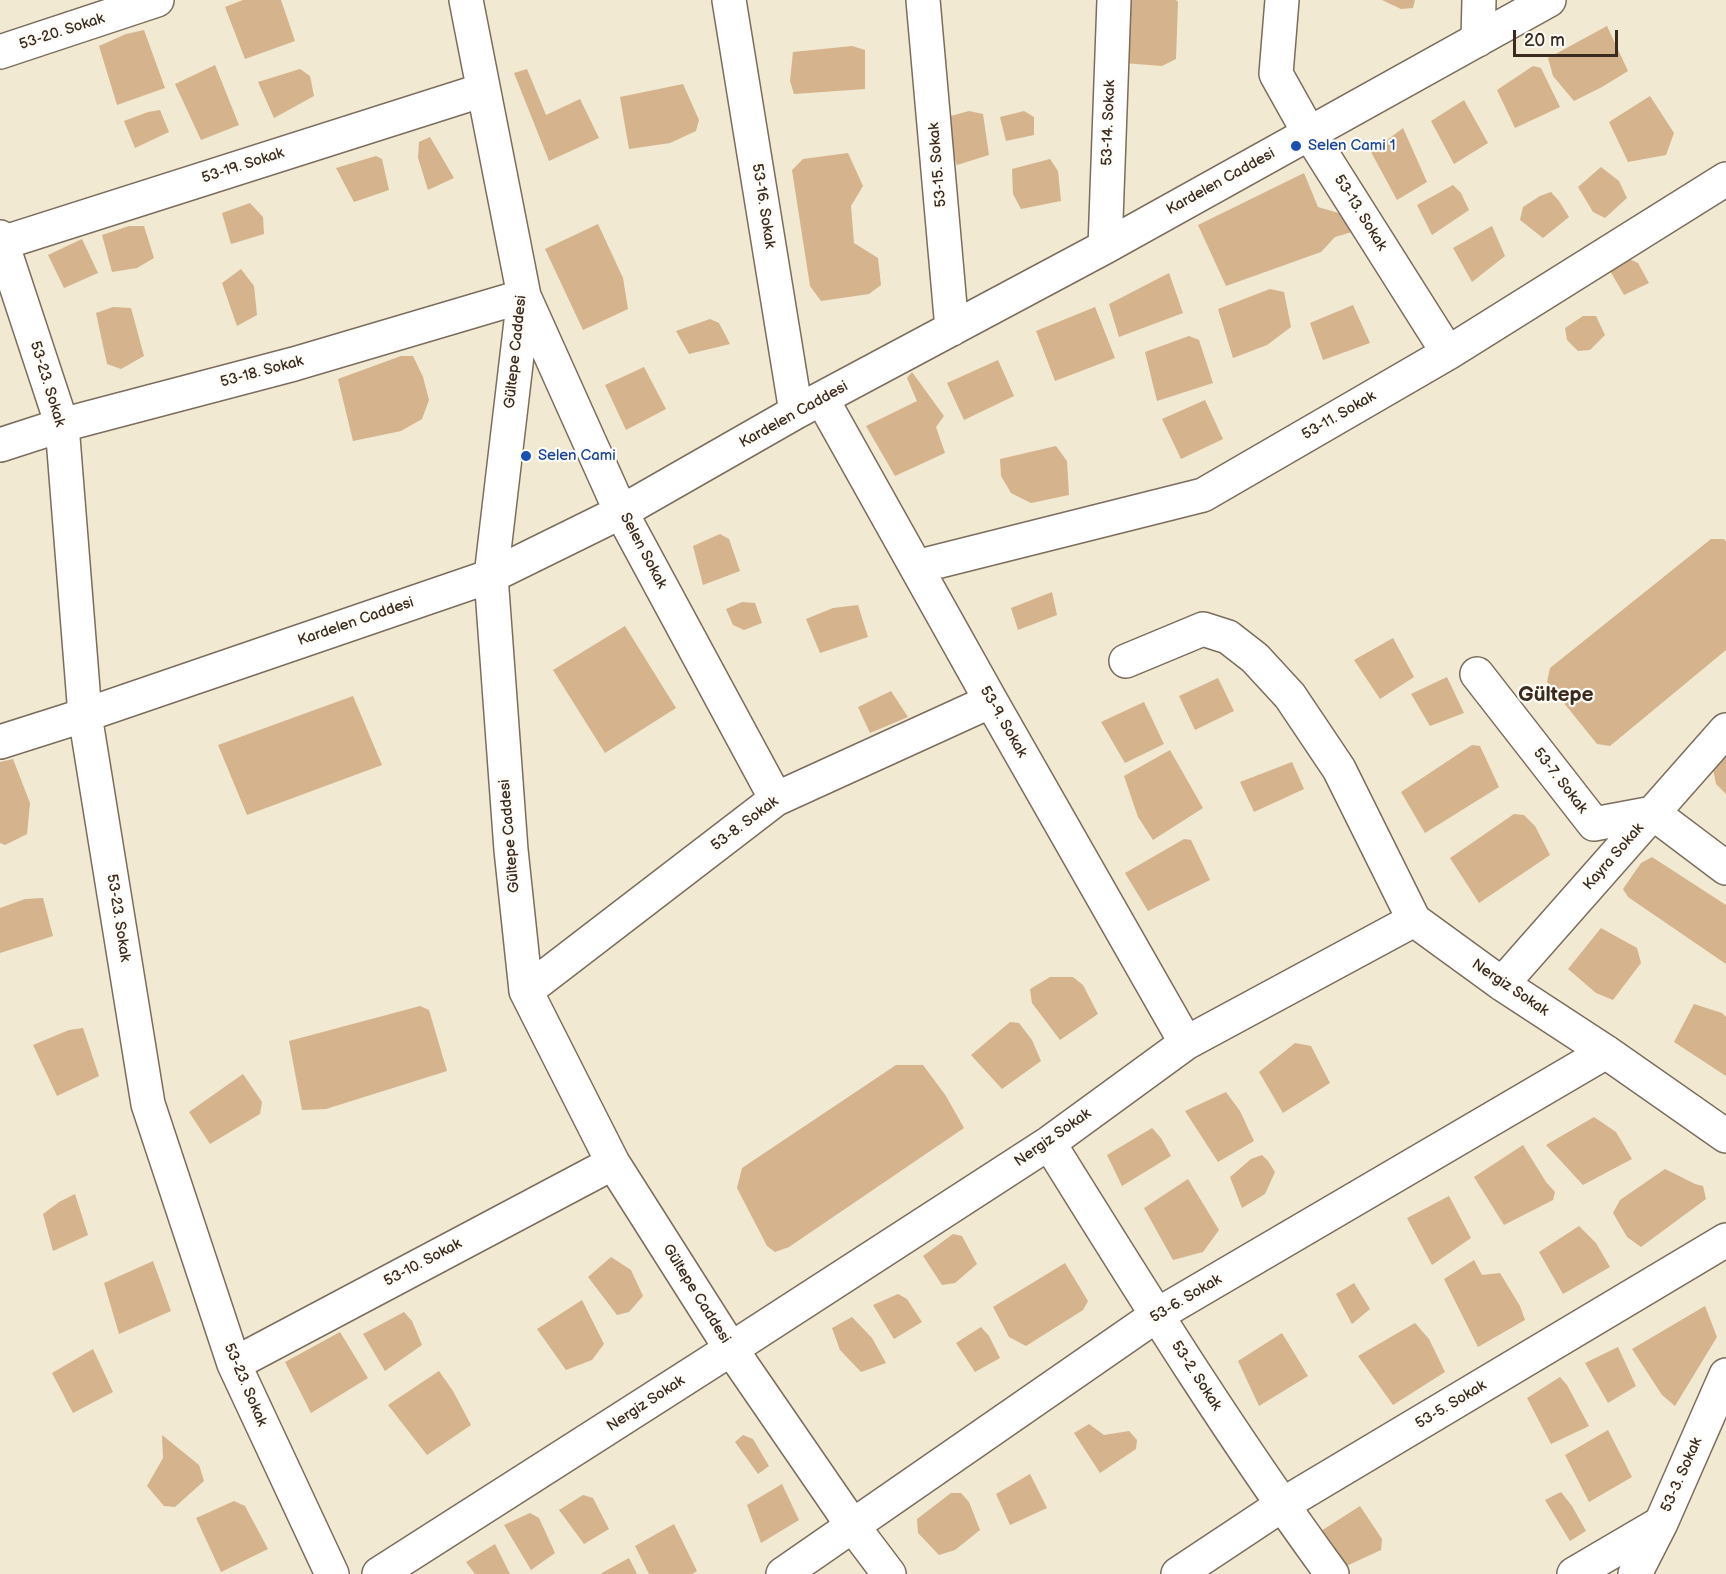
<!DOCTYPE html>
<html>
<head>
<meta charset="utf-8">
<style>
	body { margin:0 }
	#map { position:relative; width:1726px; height:1574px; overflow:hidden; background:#f1e9d1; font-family:"Balsamiq Sans",sans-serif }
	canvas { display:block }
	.scale { position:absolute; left:1513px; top:30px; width:105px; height:27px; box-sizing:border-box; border:3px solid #3b2a1e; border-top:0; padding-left:8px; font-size:18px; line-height:21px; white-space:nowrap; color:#3b2a1e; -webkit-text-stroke:4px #fdfcf7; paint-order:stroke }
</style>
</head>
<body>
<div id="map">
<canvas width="1726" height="1574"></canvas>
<div class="scale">20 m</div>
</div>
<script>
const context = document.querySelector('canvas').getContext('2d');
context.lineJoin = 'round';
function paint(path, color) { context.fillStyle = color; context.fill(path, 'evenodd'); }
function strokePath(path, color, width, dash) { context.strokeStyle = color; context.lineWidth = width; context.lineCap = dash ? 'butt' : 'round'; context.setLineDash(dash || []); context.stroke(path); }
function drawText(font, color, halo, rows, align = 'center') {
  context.font = font + ' "Balsamiq Sans",sans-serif'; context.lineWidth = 4.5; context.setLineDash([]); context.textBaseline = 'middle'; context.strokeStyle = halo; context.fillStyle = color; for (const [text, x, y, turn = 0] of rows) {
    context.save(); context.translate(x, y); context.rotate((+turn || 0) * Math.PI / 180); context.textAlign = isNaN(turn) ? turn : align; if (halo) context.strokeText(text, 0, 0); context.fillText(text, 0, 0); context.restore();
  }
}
paint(new Path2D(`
	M 243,0 L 281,0 L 295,41 L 245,59 L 225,7 Z
	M 1122,0 L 1176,0 L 1178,2 L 1176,59 L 1162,66 L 1123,63 Z
	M 1382,0 L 1415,0 L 1413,8 L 1401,9 Z
	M 1607,26 L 1628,71 L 1602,87 L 1574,101 L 1553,76 L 1548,58 Z
	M 144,30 L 165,88 L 117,105 L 99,46 L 126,34 Z
	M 852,46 L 865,50 L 865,89 L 794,94 L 790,81 L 793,52 Z
	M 215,65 L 239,125 L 201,140 L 175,84 Z
	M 1533,66 L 1541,68 L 1560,107 L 1515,128 L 1497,90 Z
	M 300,69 L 310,76 L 314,96 L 274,118 L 258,82 Z
	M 527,69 L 546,115 L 580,99 L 599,138 L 549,161 L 514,73 Z
	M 683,84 L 699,120 L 696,131 L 670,143 L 629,149 L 620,97 Z
	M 1650,96 L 1674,133 L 1666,155 L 1628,162 L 1609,122 Z
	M 1464,100 L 1488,143 L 1454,164 L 1431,121 Z
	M 160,110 L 169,132 L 135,148 L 124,121 L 148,112 Z
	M 969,111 L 983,114 L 989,155 L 957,165 L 940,119 Z
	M 1024,111 L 1034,117 L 1034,135 L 1006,141 L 1000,117 Z
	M 1403,128 L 1427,182 L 1397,200 L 1371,152 Z
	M 430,137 L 454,178 L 428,190 L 418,158 L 419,142 Z
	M 848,153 L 863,186 L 851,206 L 854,243 L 878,258 L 881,285 L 869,294 L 821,301 L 810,286 L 792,170 L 803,159 Z
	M 376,156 L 382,159 L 389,190 L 354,202 L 336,168 Z
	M 1050,159 L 1058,171 L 1061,201 L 1021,209 L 1013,194 L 1012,169 Z
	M 1601,167 L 1619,181 L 1627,198 L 1605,218 L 1593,212 L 1578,187 Z
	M 1304,173 L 1318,207 L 1342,214 L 1352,232 L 1335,237 L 1321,252 L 1226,286 L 1198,225 Z
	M 1453,185 L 1461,193 L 1469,210 L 1432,235 L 1417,205 Z
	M 1551,192 L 1559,201 L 1569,217 L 1543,238 L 1520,220 L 1523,207 L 1540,196 Z
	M 250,203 L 263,217 L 264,234 L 231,244 L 222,213 Z
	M 598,224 L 623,278 L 628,309 L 583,330 L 545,249 Z
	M 129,226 L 144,226 L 154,258 L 137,268 L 112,272 L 102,235 Z
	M 1492,226 L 1505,256 L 1472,282 L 1453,248 Z
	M 82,239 L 98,273 L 64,288 L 48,255 Z
	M 1627,258 L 1638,263 L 1649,283 L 1624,295 L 1609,269 Z
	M 241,269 L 254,286 L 257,315 L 237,326 L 222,283 Z
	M 1169,273 L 1183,313 L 1119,337 L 1109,304 Z
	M 1270,289 L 1284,292 L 1291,327 L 1267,345 L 1233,358 L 1218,309 Z
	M 1353,305 L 1370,343 L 1323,360 L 1310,323 Z
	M 113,307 L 131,308 L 144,356 L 121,369 L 107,364 L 96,313 Z
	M 1095,307 L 1115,358 L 1055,381 L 1036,331 Z
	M 1583,316 L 1596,316 L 1605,335 L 1590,350 L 1578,351 L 1567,340 L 1565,328 Z
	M 710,319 L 719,323 L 730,344 L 689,354 L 676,331 Z
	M 1189,336 L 1199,340 L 1213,383 L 1157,401 L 1145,352 Z
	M 401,356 L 413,356 L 423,377 L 429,400 L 422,419 L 401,431 L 353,441 L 338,379 Z
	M 998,360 L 1014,396 L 964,420 L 947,383 Z
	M 644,367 L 666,409 L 626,430 L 605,385 Z
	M 912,372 L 944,416 L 936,427 L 945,453 L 895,476 L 866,426 L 917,401 L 907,378 Z
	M 1205,400 L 1223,439 L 1181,459 L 1162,419 Z
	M 1056,446 L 1067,461 L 1069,495 L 1031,503 L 1011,493 L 1001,476 L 1000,459 Z
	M 720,534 L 729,539 L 740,571 L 703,585 L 693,546 Z
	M 1711,539 L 1724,539 L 1726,542 L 1726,650 L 1610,746 L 1597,744 L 1547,682 L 1550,668 Z
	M 1052,592 L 1057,615 L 1018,630 L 1011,608 Z
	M 742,602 L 755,603 L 762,623 L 744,630 L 733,625 L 726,609 Z
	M 858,605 L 868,637 L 820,653 L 806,619 L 833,608 Z
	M 625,626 L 676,708 L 605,753 L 553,670 Z
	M 1393,638 L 1414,677 L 1380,699 L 1354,660 Z
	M 1447,677 L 1464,713 L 1430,726 L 1411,694 Z
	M 1218,678 L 1234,711 L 1195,730 L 1179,696 Z
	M 891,691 L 908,717 L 870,733 L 858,707 Z
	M 353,696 L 382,765 L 247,815 L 218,745 Z
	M 1144,702 L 1164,744 L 1125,763 L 1101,722 Z
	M 1472,745 L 1480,746 L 1499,787 L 1425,833 L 1401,792 Z
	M 1170,750 L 1203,808 L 1153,840 L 1138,817 L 1124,776 Z
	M 1726,756 L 1726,794 L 1716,784 L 1713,769 Z
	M 13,759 L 30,803 L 27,834 L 5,845 L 0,843 L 0,762 Z
	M 1292,762 L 1304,789 L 1254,812 L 1240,782 Z
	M 1514,814 L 1524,815 L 1535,826 L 1550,855 L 1479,903 L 1450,858 Z
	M 1184,839 L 1191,840 L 1210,880 L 1148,911 L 1125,873 Z
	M 1652,857 L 1726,905 L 1726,964 L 1628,897 L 1623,889 L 1641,863 Z
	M 43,898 L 53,936 L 0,953 L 0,908 L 25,899 Z
	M 1601,928 L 1637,948 L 1641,963 L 1613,1000 L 1596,993 L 1568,969 Z
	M 1050,977 L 1073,977 L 1083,985 L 1098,1014 L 1060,1040 L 1032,1003 L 1030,989 Z
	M 1694,1004 L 1722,1013 L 1726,1017 L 1726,1076 L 1674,1042 Z
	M 420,1006 L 429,1010 L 447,1071 L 326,1109 L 302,1110 L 289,1041 Z
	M 1010,1022 L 1019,1023 L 1032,1040 L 1041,1061 L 1002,1089 L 971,1055 Z
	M 83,1028 L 99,1076 L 57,1096 L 33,1045 L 69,1030 Z
	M 1295,1043 L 1311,1046 L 1330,1083 L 1283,1113 L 1259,1072 Z
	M 896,1065 L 923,1065 L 946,1096 L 964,1128 L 789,1247 L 775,1252 L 767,1246 L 737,1188 L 742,1168 Z
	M 243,1074 L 262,1102 L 260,1114 L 210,1144 L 189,1112 Z
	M 1226,1092 L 1240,1111 L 1254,1141 L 1218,1162 L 1185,1111 Z
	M 1594,1117 L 1616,1132 L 1632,1159 L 1583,1185 L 1546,1145 Z
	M 1152,1128 L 1161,1138 L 1171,1156 L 1122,1186 L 1107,1155 Z
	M 1523,1145 L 1546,1182 L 1555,1192 L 1553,1200 L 1504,1225 L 1474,1177 Z
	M 1262,1155 L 1268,1161 L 1275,1172 L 1265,1194 L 1242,1208 L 1230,1177 L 1251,1159 Z
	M 1665,1169 L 1695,1184 L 1703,1186 L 1706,1199 L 1641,1247 L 1627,1237 L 1613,1213 L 1620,1200 Z
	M 1188,1179 L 1219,1230 L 1203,1252 L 1173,1260 L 1144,1208 Z
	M 75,1194 L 88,1235 L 53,1251 L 43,1214 L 59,1202 Z
	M 1449,1196 L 1471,1238 L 1432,1265 L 1407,1218 Z
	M 1579,1226 L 1596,1243 L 1610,1267 L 1563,1294 L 1539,1252 Z
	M 953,1234 L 962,1236 L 977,1264 L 955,1283 L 942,1285 L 923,1256 Z
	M 611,1257 L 631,1270 L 643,1296 L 629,1312 L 617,1315 L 588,1277 Z
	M 1474,1260 L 1482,1275 L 1500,1273 L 1520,1306 L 1525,1320 L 1478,1347 L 1444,1279 Z
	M 153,1261 L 171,1311 L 119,1334 L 104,1283 Z
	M 1065,1263 L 1088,1301 L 1083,1310 L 1026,1346 L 1009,1337 L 993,1307 Z
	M 1354,1283 L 1370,1309 L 1352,1324 L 1336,1294 Z
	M 898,1294 L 907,1299 L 922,1322 L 894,1339 L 873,1305 Z
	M 582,1300 L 604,1344 L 592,1360 L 566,1370 L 537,1329 Z
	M 1705,1306 L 1717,1337 L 1675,1406 L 1662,1395 L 1632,1349 Z
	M 404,1312 L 412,1321 L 422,1345 L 385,1371 L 363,1334 Z
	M 852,1317 L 872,1338 L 886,1363 L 861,1372 L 840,1350 L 832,1328 Z
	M 1415,1323 L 1429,1339 L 1445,1372 L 1393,1405 L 1358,1356 Z
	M 981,1327 L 989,1336 L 1000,1358 L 975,1372 L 956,1343 Z
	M 340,1332 L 368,1378 L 311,1413 L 285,1362 Z
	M 1282,1333 L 1308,1376 L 1259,1406 L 1238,1361 Z
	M 1618,1347 L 1636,1386 L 1608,1403 L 1585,1363 Z
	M 93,1349 L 113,1392 L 73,1413 L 52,1373 Z
	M 439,1371 L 453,1391 L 471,1425 L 427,1455 L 388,1405 Z
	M 1560,1377 L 1567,1385 L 1589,1426 L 1551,1444 L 1527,1398 Z
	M 1089,1424 L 1104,1435 L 1129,1431 L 1137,1440 L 1136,1449 L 1100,1473 L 1074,1433 Z
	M 1608,1430 L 1632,1477 L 1589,1502 L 1565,1455 Z
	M 162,1435 L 199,1465 L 204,1481 L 175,1507 L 164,1506 L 147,1486 L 163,1458 Z
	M 743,1435 L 753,1439 L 769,1466 L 758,1474 L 735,1442 Z
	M 1030,1474 L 1047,1508 L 1010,1525 L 996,1494 Z
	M 782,1484 L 799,1520 L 761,1543 L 747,1505 Z
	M 1561,1492 L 1572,1506 L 1586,1531 L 1570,1541 L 1545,1500 Z
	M 951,1493 L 961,1493 L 969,1502 L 980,1530 L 955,1550 L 939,1555 L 918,1533 L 917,1519 Z
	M 583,1495 L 593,1498 L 609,1529 L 584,1544 L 559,1510 Z
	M 234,1501 L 245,1506 L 268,1549 L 221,1572 L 196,1518 Z
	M 1360,1506 L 1382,1539 L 1381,1550 L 1342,1568 L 1321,1531 Z
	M 530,1513 L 539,1518 L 555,1553 L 531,1570 L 504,1525 Z
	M 674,1524 L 697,1571 L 692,1574 L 649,1574 L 635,1546 Z
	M 495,1544 L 510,1574 L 475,1574 L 466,1562 Z
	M 629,1558 L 637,1574 L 600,1574 Z`), '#d5b38c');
const minor = new Path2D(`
	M 466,0 L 524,296 L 491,576 L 511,850 L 526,991 L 613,1163 L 731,1349 L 852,1525 L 889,1574
	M 729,0 L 796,412
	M 923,0 L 952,329
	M 1282,0 L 1276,74 L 1309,133 L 1448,353
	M 1478,40 L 1479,0
	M 0,52 L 157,0
	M 0,237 L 62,425 L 85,715 L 148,1104 L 234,1364 L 332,1574
	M 2,243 L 483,90
	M 1105,247 L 1114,0
	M 524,296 L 621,512 L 776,799
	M 822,399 L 991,701 L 1186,1043
	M 0,445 L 62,425 L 294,364 L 524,296
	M 916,567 L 1203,495 L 1448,353 L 1726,179
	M 1126,661 L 1203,629 L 1228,637 L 1255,658 L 1290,696 L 1339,769 L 1414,920
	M 1477,674 L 1594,824 L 1653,813 L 1726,868
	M 0,742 L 85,715 L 491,576 L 621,512 L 796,412 L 1105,247 L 1549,0
	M 1502,984 L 1726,730
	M 526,991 L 776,799 L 991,701
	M 1049,1143 C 1140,1289 1230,1435 1332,1574
	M 234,1364 L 613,1163
	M 379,1574 L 731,1349 L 1049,1143 L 1186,1043 L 1414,920 L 1502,984 L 1606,1052 L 1726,1136
	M 783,1574 L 1157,1315 L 1606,1052
	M 1178,1574 L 1282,1505 L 1726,1240
	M 1574,1574 L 1661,1523
	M 1635,1574 L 1661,1523 L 1726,1375`);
strokePath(minor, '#7b6d5d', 36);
strokePath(minor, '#fff', 33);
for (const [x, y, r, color] of [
	[1296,146,6,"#1a4fb4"],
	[526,456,6,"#1a4fb4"]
]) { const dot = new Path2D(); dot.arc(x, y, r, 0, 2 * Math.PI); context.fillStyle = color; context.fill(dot); strokePath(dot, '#fdfcf7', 2); }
drawText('15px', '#3b2a1e', '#fdfcf7', [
	["53-20. Sokak",62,32,-18],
	["53-14. Sokak",1109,123,-88],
	["53-15. Sokak",938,165,-95],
	["53-19. Sokak",243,166,-18],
	["Kardelen Caddesi",1221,182,-29],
	["53-16. Sokak",763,206,81],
	["53-13. Sokak",1360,213,58],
	["Gültepe Caddesi",516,352,-84],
	["53-18. Sokak",262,372,-15],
	["53-23. Sokak",47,384,73],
	["Kardelen Caddesi",794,415,-29],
	["53-11. Sokak",1339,416,-30],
	["Selen Sokak",643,551,62],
	["Kardelen Caddesi",356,622,-19],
	["53-9. Sokak",1003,722,60],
	["53-7. Sokak",1560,781,52],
	["53-8. Sokak",745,824,-37],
	["Gültepe Caddesi",510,836,-95],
	["Kayra Sokak",1614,857,-49],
	["53-23. Sokak",118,918,81],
	["Nergiz Sokak",1510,988,34],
	["Nergiz Sokak",1053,1138,-35],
	["53-10. Sokak",423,1263,-28],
	["Gültepe Caddesi",696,1294,58],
	["53-6. Sokak",1186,1299,-31],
	["53-2. Sokak",1196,1376,57],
	["53-23. Sokak",245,1385,67],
	["Nergiz Sokak",646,1404,-33],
	["53-5. Sokak",1451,1405,-31],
	["53-3. Sokak",1682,1475,-66]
]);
drawText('15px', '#164399', '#fdfcf7', [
	["Selen Cami 1",1308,146],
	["Selen Cami",538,456]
], 'left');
drawText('bold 21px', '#3b2a1e', '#fdfcf7', [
	["Gültepe",1556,696]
]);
</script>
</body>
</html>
